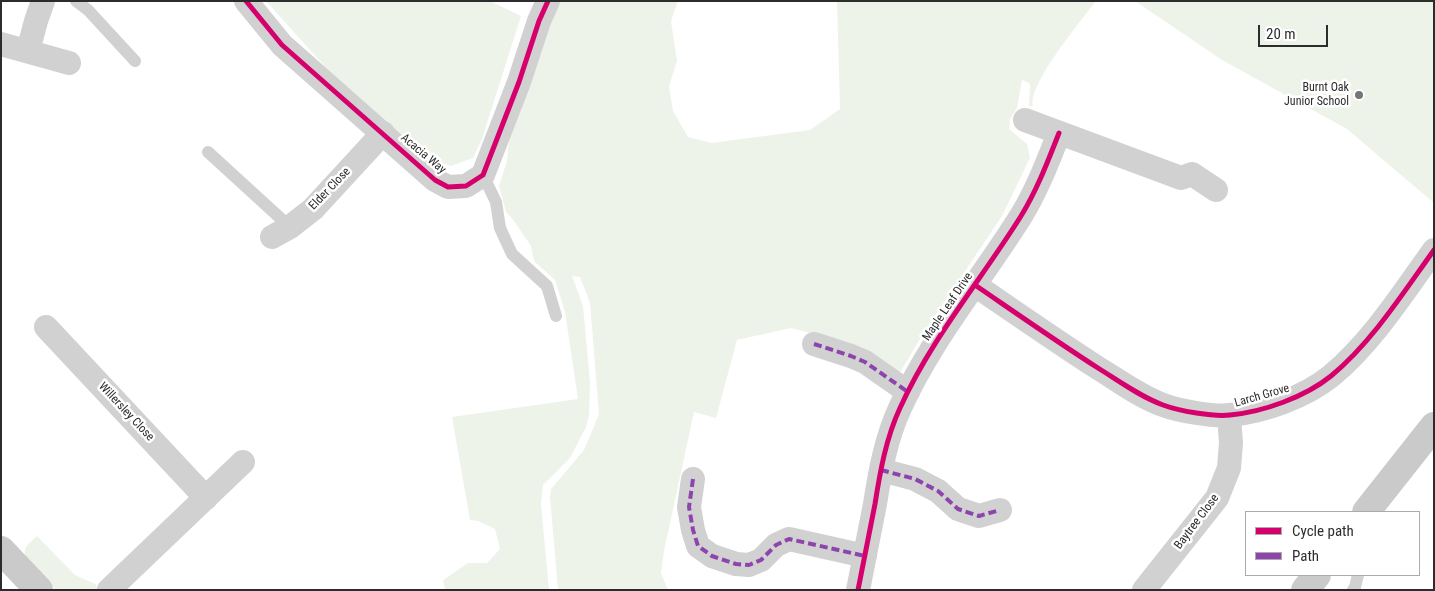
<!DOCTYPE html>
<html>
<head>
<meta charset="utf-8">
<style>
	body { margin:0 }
	#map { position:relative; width:1435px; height:591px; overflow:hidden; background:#fff; font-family:"Roboto Condensed",sans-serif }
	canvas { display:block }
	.frame { position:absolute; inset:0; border:2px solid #2c2c2c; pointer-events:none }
	.legend { position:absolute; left:1245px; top:511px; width:175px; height:65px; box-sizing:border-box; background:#fff; border:1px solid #ababab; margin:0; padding:6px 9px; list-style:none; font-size:15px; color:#2c2c2c }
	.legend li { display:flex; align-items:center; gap:10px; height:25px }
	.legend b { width:25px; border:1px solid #ababab }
	.scale { position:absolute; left:1258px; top:25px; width:70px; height:22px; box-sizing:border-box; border:2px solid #2c2c2c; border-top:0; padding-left:6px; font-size:15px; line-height:18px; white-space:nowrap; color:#2c2c2c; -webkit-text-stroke:4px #fff; paint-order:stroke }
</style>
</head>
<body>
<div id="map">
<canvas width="1435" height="591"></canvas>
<div class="frame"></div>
<ul class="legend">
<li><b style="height:6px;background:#d6006c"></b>Cycle path</li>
<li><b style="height:6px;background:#8e44ad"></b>Path</li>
</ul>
<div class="scale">20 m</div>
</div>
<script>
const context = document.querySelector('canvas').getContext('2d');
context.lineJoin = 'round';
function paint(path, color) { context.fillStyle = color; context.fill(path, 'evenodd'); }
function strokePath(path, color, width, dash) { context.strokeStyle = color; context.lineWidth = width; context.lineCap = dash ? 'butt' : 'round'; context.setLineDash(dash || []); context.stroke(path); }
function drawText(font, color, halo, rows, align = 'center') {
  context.font = font + ' "Roboto Condensed",sans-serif'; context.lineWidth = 5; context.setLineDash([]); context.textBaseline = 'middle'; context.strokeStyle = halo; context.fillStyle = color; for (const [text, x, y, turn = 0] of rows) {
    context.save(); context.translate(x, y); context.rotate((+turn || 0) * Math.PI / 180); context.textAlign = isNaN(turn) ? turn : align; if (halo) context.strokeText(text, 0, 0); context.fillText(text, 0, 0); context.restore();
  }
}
paint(new Path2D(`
	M 266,1 L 490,1 L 521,16 L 482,139 L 473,158 L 451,166 L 430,159 L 327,69 Z
	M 559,1 L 678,1 L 671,21 L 677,61 L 669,86 L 673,111 L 688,137 L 711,143 L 810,130 L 840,109 L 837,1 L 1096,1 C 1081,21 1028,84 1033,106 L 1029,106 L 1030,85 L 1029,83 L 1022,80 L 1017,108 L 1010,119 L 1009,129 L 1027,144 L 1030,158 L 1002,216 L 923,334 L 899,374 L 829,338 L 791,328 L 737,340 L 716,418 L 694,412 L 664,551 L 661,573 L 668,590 L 558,590 L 550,497 L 551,489 L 584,450 L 599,414 L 590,303 L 580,277 L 572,276 L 583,306 L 590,382 L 589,415 L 586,427 L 570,458 L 543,485 L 541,504 L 549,590 L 445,590 L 443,580 L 468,563 L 487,563 L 500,549 L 495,529 L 478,521 L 470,520 L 452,417 L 578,399 L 565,312 L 555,280 L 534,261 L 531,246 L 514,221 L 506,212 L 499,186 L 507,161 L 510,129 Z
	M 1135,1 L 1434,1 L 1434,203 L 1347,129 L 1222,60 Z
	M 37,536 L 75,575 L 95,584 L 98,588 L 96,590 L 56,590 L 26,557 C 22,547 30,543 37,536 Z`), '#eef3ea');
strokePath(new Path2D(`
	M 76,1 L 88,10 L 135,61
	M 208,152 L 290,227
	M 483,175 L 496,202 L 500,228 L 512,254 L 547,286 L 556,316
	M 1353,590 L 1355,587 L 1358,575`), '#d1d1d1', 12);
strokePath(new Path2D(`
	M 246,1 L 282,45 L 435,180 L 448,187 L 466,186 L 483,175 L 519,82 L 539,21 L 548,1
	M 1,44 L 69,63
	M 28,51 L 36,21 L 43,1
	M 1025,120 L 1181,178 L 1192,174 L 1216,190
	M 272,237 L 290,227 L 313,209 L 383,133
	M 975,285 C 1016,313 1056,341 1098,368 C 1119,381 1139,396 1163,405 C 1179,411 1214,417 1230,415 C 1263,412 1305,397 1331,376 C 1372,342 1403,293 1434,250
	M 46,327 L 206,498
	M 814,344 L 851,356 L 865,362 L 908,392
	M 881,470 L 915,479 L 938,491 L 958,509 L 979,516 L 1000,510
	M 693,479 L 689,507 L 693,530 L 698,546 L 712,556 L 736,564 L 749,565 L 761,560 L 776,545 L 789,539 L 865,556
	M 109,590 L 243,462
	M 858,590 C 864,561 869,533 875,504 C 880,472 886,438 900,408 C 931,339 981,280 1021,216 C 1037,190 1048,161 1059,133
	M 1144,590 L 1217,498 L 1229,468 L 1231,443 L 1229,416`), '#d1d1d1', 24);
strokePath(new Path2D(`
	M 1366,512 L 1434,426
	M 1,550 L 39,590
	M 1305,590 L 1317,575`), '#cacaca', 28);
strokePath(new Path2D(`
	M 814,344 L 851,356 L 865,362 L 908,392
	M 881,470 L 915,479 L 938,491 L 958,509 L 979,516 L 1000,510
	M 693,479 L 689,507 L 693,530 L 698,546 L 712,556 L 736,564 L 749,565 L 761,560 L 776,545 L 789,539 L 865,556`), '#8e44ad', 4, [8, 4]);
strokePath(new Path2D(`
	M 246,1 L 282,45 L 435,180 L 448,187 L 466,186 L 483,175 L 519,82 L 539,21 L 548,1
	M 975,285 C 1016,313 1056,341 1098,368 C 1119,381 1139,396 1163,405 C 1179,411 1214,417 1230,415 C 1263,412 1305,397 1331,376 C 1372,342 1403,293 1434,250
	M 858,590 C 864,561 869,533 875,504 C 880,472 886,438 900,408 C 931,339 981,280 1021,216 C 1037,190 1048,161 1059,133`), '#d6006c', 5);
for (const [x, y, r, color] of [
	[1359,95,5,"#767676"]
]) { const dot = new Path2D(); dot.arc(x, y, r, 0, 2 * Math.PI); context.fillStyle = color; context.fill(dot); strokePath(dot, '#fff', 2); }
drawText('12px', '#2c2c2c', '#fff', [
	["Burnt Oak",1349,88],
	["Junior School",1349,102]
], 'right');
drawText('12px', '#2c2c2c', '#fff', [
	["Acacia Way",423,154,40],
	["Elder Close",330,189,-46],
	["Maple Leaf Drive",948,307,-56],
	["Larch Grove",1262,396,-16],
	["Willersley Close",126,412,47],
	["Baytree Close",1197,522,-53]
]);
</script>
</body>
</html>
